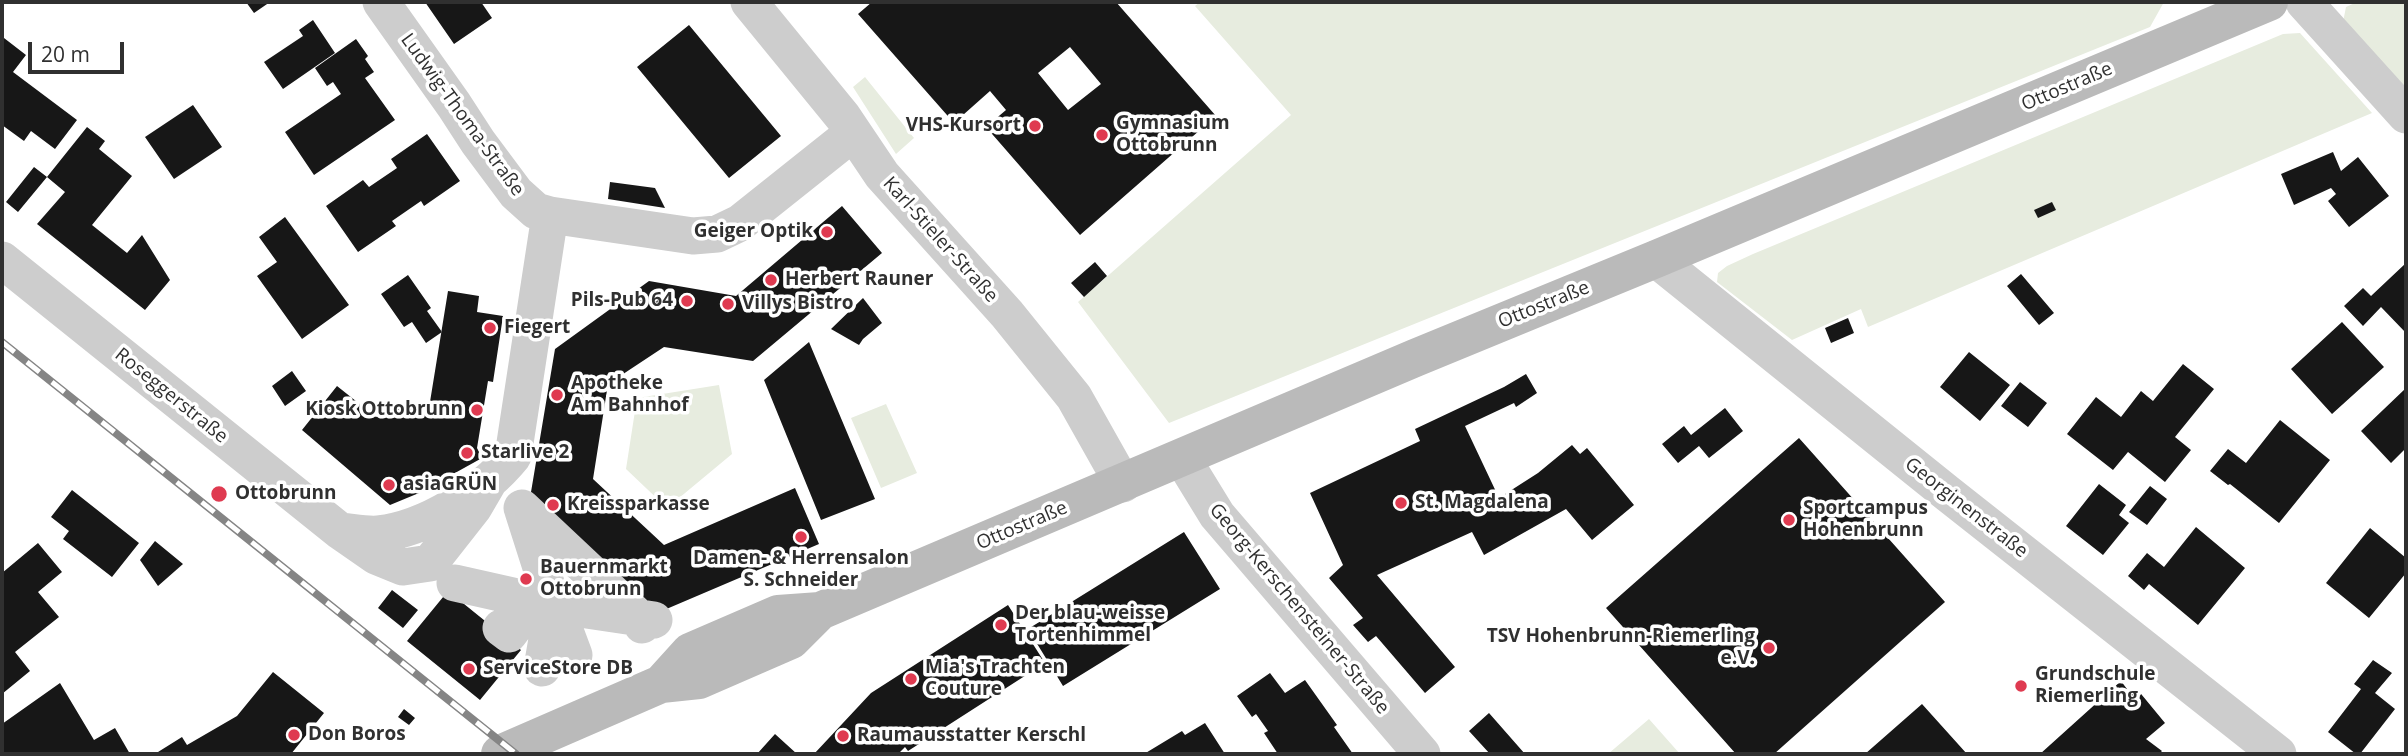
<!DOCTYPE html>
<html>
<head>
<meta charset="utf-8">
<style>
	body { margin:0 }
	#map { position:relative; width:2408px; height:756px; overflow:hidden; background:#fff; font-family:"Open Sans",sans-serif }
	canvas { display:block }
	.frame { position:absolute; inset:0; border:4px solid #303030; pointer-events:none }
	.scale { position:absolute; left:28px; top:42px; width:96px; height:32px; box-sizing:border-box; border:4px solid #303030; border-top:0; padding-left:9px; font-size:21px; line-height:24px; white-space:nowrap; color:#303030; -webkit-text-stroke:5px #fff; paint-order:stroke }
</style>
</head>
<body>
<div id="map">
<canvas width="2408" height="756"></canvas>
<div class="frame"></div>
<div class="scale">20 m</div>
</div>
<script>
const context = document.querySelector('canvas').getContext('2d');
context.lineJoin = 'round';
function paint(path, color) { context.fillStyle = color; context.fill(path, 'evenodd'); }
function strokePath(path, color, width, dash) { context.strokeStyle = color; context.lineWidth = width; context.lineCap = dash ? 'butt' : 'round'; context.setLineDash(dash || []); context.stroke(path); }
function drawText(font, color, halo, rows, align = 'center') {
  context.font = font + ' "Open Sans",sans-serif'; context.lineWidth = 7; context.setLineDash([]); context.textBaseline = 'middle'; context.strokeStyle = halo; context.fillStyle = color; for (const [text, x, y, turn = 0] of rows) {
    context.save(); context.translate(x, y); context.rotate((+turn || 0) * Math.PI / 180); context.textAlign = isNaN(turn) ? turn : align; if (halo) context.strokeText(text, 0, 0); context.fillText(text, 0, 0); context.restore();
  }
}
paint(new Path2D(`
	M 1200,2 L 2164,2 L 2150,27 L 1169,423 L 1078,302 L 1291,115 L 1195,6 Z
	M 2357,2 L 2406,2 L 2406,89 L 2343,22 L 2346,7 Z
	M 2300,33 L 2372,113 L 1868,327 L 1861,309 L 1792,340 L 1717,282 L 1718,273 L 1727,266 L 1753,254 L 2283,34 Z
	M 865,77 L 914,138 L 896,154 L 853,87 Z
	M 719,385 L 732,454 L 667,508 L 626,469 L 637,398 Z
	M 886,404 L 917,473 L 881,488 L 851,418 Z
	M 1649,719 L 1680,754 L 1608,754 Z`), '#e7ecdf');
paint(new Path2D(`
	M 246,2 L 270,2 L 254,13 Z
	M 425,2 L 481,2 L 492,18 L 454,44 Z
	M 872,2 L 1116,2 L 1216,116 L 1080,235 L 986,127 L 1006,110 L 990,91 L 954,123 L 858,14 ZM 1070,47 L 1101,84 L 1068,110 L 1038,73 Z
	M 313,20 L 335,53 L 283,89 L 264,62 L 303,36 L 299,30 Z
	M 689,25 L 781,136 L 729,178 L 637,67 Z
	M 4,38 L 26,55 L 13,72 L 77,120 L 55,149 L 31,131 L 24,141 L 2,125 L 2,42 Z
	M 356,39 L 368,56 L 365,59 L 374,72 L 365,78 L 395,120 L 314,175 L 285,132 L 341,94 L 333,82 L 327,86 L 315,68 Z
	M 193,105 L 222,147 L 174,179 L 145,137 Z
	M 87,127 L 105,141 L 99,149 L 132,176 L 92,225 L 127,253 L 142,235 L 170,280 L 145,310 L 37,224 L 65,192 L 47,177 Z
	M 427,134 L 460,181 L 424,206 L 421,201 L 392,221 L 396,226 L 358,252 L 326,206 L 363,180 L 369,187 L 397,168 L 391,159 Z
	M 2333,152 L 2341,171 L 2358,157 L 2389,196 L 2349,227 L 2328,201 L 2336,194 L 2331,188 L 2294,205 L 2281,174 Z
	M 34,167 L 47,177 L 18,212 L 6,202 Z
	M 610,182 L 655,188 L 665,208 L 608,199 Z
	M 2052,202 L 2056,210 L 2038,218 L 2034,210 Z
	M 842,206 L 882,253 L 753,361 L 664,347 L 608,384 L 593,479 L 664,545 L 795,488 L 819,544 L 650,616 L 530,498 L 555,349 L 649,281 L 736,296 Z
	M 285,217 L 349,305 L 302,339 L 257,276 L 277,262 L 259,237 Z
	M 1095,262 L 1107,276 L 1084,297 L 1071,283 Z
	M 2406,263 L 2406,333 L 2381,307 L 2363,326 L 2344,306 L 2363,288 L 2371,296 Z
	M 2021,274 L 2054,313 L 2039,325 L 2007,286 Z
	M 408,275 L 431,308 L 427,311 L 442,332 L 426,343 L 412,322 L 404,327 L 381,294 Z
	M 448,291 L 479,296 L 477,312 L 503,316 L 493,382 L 488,381 L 477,448 L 482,458 L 419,493 L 390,505 L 302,430 L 337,386 L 376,417 L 397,406 L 400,411 L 409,406 L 413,413 L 426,405 L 429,408 Z
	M 863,298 L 882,323 L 863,339 L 859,345 L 831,329 Z
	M 1848,318 L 1854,333 L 1831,343 L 1825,328 Z
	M 2342,322 L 2384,367 L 2332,414 L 2291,369 Z
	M 809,342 L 875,499 L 821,520 L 764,380 Z
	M 1969,352 L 2010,385 L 1980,421 L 1940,387 Z
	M 2183,364 L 2214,389 L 2175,437 L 2191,450 L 2165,482 L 2128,452 L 2113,470 L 2067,434 L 2096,397 L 2121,417 L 2141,391 L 2153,401 Z
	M 292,371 L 306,391 L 285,406 L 272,386 Z
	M 1526,374 L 1537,393 L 1516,407 L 1514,403 L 1465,426 L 1499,498 L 1538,473 L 1572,445 L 1580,454 L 1587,448 L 1634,505 L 1592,540 L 1566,509 L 1484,555 L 1472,532 L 1377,575 L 1455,667 L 1425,693 L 1376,636 L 1368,642 L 1353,625 L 1363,618 L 1329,578 L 1343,565 L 1310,493 L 1420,441 L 1415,429 L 1504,387 Z
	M 2020,382 L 2047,403 L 2028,427 L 2001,406 Z
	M 2406,388 L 2406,448 L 2391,463 L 2361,431 Z
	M 1725,408 L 1743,431 L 1709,458 L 1699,446 L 1678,463 L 1662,444 L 1684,426 L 1691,435 Z
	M 2280,420 L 2330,460 L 2279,523 L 2230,484 L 2228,485 L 2210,471 L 2228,449 L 2246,463 Z
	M 1799,438 L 1945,602 L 1774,754 L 1736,754 L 1606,608 Z
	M 2099,484 L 2126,505 L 2119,515 L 2129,523 L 2103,555 L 2066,526 Z
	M 2150,486 L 2167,499 L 2147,525 L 2129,512 Z
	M 72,490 L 139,543 L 112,577 L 63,539 L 69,531 L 51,517 Z
	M 2196,527 L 2245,568 L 2198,625 L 2149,584 L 2144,590 L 2128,576 L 2147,553 L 2164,567 Z
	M 2370,528 L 2406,558 L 2406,573 L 2369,618 L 2326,583 Z
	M 1184,532 L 1220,589 L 1063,686 L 1028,629 Z
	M 155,541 L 183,564 L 158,586 L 140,560 Z
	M 38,543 L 62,572 L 38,592 L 59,617 L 15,652 L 30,671 L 2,694 L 2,573 Z
	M 392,590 L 418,610 L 403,628 L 378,608 Z
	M 448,591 L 521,650 L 480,700 L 407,641 Z
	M 1008,605 L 1045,663 L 908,751 L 905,747 L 898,754 L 814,754 L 871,693 Z
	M 2373,660 L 2392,673 L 2375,693 L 2395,709 L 2360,754 L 2356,754 L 2328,732 L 2361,689 L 2354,684 Z
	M 273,672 L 324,713 L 291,754 L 159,754 L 158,752 L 182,737 L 187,745 L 237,716 Z
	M 1270,673 L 1285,693 L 1305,680 L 1337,725 L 1334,727 L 1353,754 L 1278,754 L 1264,733 L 1268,731 L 1256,714 L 1252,717 L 1237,696 Z
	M 2121,681 L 2130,693 L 2137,689 L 2165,723 L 2146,739 L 2162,751 L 2159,754 L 2040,754 Z
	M 60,683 L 94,740 L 115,728 L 130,754 L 2,754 L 2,724 Z
	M 1922,704 L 1967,754 L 1865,754 Z
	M 404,709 L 415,718 L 409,725 L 398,717 Z
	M 1489,713 L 1525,754 L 1490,754 L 1469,731 Z
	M 1205,723 L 1225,754 L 1144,754 L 1182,731 L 1185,735 Z
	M 775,734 L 797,754 L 757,754 Z`), '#171717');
strokePath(new Path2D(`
	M 381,2 L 454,105 L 478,142 L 516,193 L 536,211 L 550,215 L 693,236 L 717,234 L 740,223 L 853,133
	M 749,2 L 843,117 L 882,175 L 1007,314 L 1074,397 L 1123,484
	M 2304,2 L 2406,115
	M 1656,259 L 1947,493 L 2278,754
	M 2,260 L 340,531 L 376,556 L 403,567 L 430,563 L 474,507 L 488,483
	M 1182,458 L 1217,515 L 1422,754
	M 522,508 L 639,618 L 642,625
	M 523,511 L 553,605 L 542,668
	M 340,531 C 352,532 366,535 378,534 C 426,529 483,493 513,456 L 550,215
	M 455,583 L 553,605 L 654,620
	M 555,604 L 574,655
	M 501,628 L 509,634 L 521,618`), '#cdcdcd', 37);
strokePath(new Path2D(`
	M 661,684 L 690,652 L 778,614 L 820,611 L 1415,358 L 1656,259 L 2269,2
	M 500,754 L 661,684 L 699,680 L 791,640 L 820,611`), '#bababa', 38);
const rail = new Path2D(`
	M 2,342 L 516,754`);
strokePath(rail, '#858585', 8);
strokePath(rail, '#fff', 5, [16]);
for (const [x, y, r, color] of [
	[1035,126,7,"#df3a50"],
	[1102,135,7,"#df3a50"],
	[827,232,7,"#df3a50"],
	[771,280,7,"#df3a50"],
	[687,301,7,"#df3a50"],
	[728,304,7,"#df3a50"],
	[490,328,7,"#df3a50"],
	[557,395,7,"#df3a50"],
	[477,410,7,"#df3a50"],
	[467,453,7,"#df3a50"],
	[389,485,7,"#df3a50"],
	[219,494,9,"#df3a50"],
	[1401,503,7,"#df3a50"],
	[553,505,7,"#df3a50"],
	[1789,520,7,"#df3a50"],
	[801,537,7,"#df3a50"],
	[526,579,7,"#df3a50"],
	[1001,625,7,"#df3a50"],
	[1769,648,7,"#df3a50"],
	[469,669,7,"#df3a50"],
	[911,679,7,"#df3a50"],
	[2021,686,7,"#df3a50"],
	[294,735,7,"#df3a50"],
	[843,736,7,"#df3a50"]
]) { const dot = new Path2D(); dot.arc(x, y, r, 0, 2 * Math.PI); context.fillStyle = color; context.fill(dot); strokePath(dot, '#fff', 2.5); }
drawText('19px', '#303030', '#fff', [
	["Ottostraße",2067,87,-23],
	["Ludwig-Thoma-Straße",462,115,54],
	["Karl-Stieler-Straße",940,240,48],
	["Ottostraße",1544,305,-22],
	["Roseggerstraße",171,396,39],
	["Georginenstraße",1966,508,38],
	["Ottostraße",1022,526,-23],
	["Georg-Kerschensteiner-Straße",1299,609,50]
]);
drawText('bold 19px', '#303030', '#fff', [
	["Gymnasium",1116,124],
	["Ottobrunn",1116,146],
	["VHS-Kursort",1021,126,"right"],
	["Geiger Optik",813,232,"right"],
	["Herbert Rauner",785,280],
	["Pils-Pub 64",673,301,"right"],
	["Villys Bistro",742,304],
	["Fiegert",504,328],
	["Apotheke",571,384],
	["Am Bahnhof",571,406],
	["Kiosk Ottobrunn",463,410,"right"],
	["Starlive 2",481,453],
	["asiaGRÜN",403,485],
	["Ottobrunn",235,494],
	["St. Magdalena",1415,503],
	["Kreissparkasse",567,505],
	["Sportcampus",1803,509],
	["Hohenbrunn",1803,531],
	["Damen- & Herrensalon",801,559,"center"],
	["S. Schneider",801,581,"center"],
	["Bauernmarkt",540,568],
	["Ottobrunn",540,590],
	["Der blau-weisse",1015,614],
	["Tortenhimmel",1015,636],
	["TSV Hohenbrunn-Riemerling",1755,637,"right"],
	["e.V.",1755,659,"right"],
	["Mia's Trachten",925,668],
	["Couture",925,690],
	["ServiceStore DB",483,669],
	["Grundschule",2035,675],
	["Riemerling",2035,697],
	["Don Boros",308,735],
	["Raumausstatter Kerschl",857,736]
], 'left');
</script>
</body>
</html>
